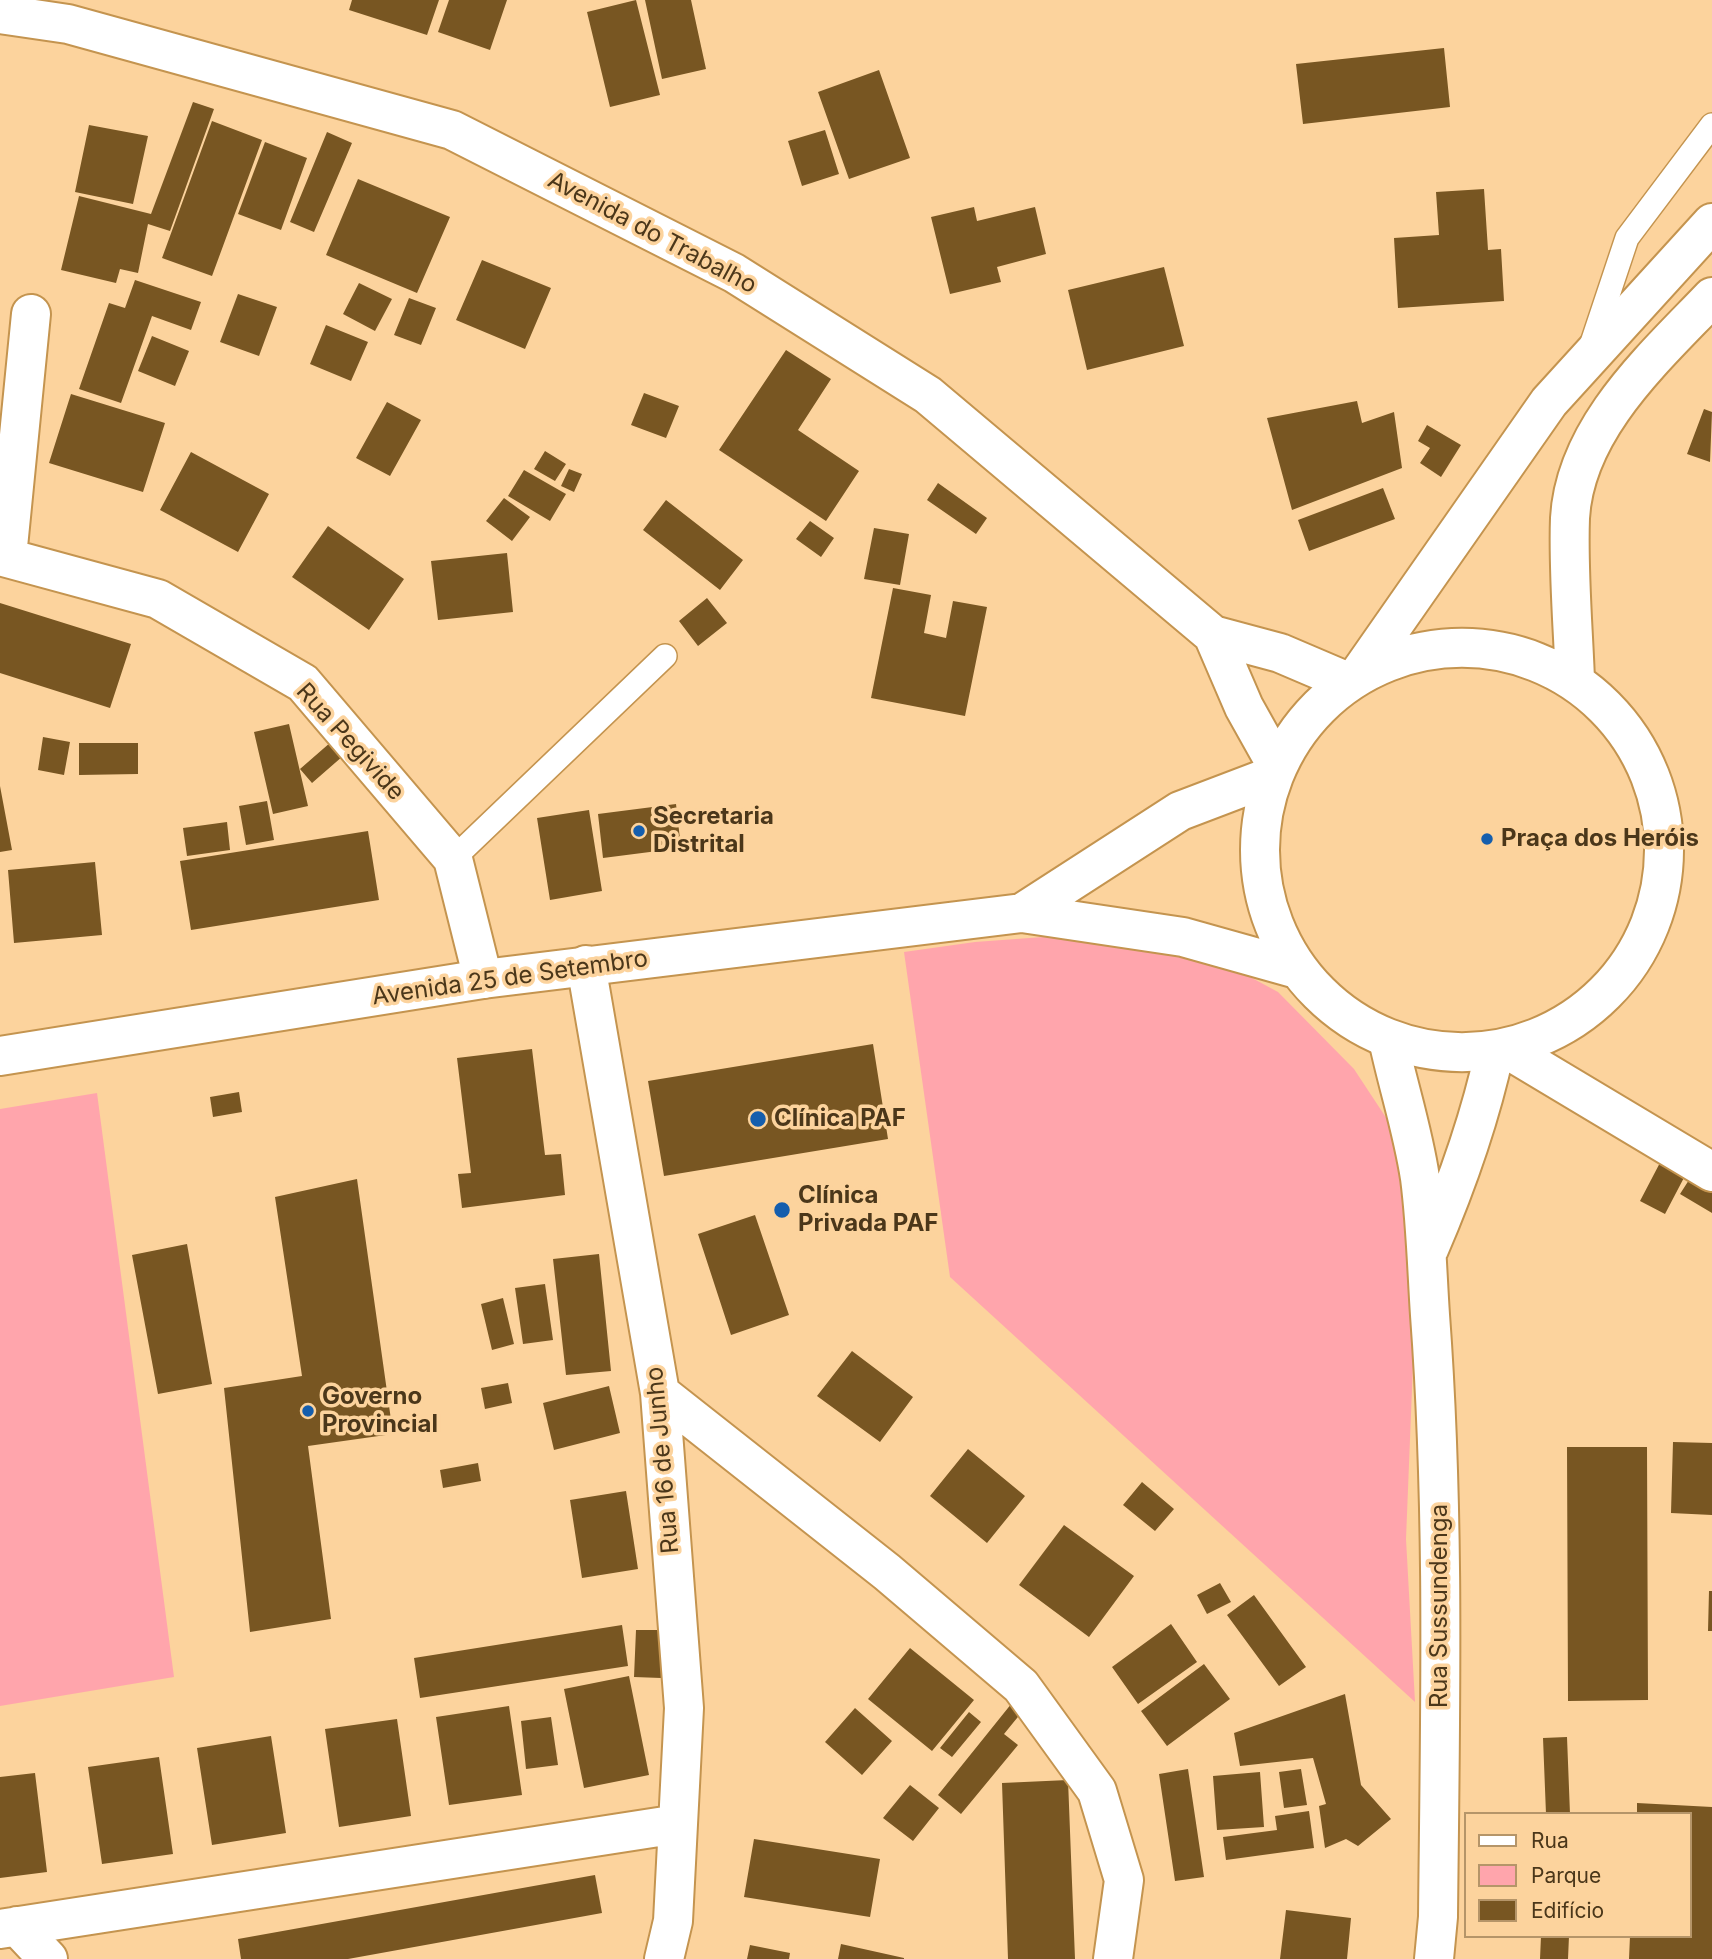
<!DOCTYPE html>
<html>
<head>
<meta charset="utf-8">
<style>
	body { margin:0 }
	#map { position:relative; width:1712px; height:1959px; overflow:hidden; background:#fcd39d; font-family:Inter,sans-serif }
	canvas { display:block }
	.legend { position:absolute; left:1464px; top:1812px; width:228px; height:126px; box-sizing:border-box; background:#fcd39d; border:2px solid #b59569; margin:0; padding:9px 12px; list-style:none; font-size:21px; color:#4b371a }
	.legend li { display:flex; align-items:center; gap:14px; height:35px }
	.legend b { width:35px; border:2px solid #b59569 }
</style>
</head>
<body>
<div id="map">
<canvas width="1712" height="1959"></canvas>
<ul class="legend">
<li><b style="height:9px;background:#fff"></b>Rua</li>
<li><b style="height:19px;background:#ffa5ac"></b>Parque</li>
<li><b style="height:19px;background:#785622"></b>Edifício</li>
</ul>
</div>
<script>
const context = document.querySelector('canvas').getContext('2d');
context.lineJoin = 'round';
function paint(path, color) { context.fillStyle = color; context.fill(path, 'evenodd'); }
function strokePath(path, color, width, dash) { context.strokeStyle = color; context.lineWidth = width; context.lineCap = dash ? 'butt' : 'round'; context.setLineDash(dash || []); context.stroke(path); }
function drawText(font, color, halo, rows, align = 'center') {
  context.font = font + ' Inter,sans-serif'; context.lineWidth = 7; context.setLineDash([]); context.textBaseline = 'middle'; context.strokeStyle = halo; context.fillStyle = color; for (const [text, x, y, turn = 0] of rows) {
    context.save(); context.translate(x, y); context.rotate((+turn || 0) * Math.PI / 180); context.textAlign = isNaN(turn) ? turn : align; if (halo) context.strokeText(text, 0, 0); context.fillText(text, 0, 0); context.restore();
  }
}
paint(new Path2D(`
	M 1125,931 L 1213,957 L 1278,992 L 1354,1069 L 1408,1151 L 1415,1314 L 1406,1539 L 1415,1702 L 950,1277 L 904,952 L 975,942 Z
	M 97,1093 L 174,1677 L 0,1706 L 0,1109 Z`), '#ffa5ac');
paint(new Path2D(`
	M 352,0 L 439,0 L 427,35 L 349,10 Z
	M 449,0 L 507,0 L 490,50 L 438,32 Z
	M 636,0 L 660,95 L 610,107 L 587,12 Z
	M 645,0 L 691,0 L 706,69 L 662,79 Z
	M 1444,48 L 1450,107 L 1303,124 L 1296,64 Z
	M 879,70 L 910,158 L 849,179 L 818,92 Z
	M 193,102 L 214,109 L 170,231 L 148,224 L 138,273 L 120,269 L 116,283 L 61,270 L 79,196 L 151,214 Z
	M 212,121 L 262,140 L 212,276 L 162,258 Z
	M 89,125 L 148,136 L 133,204 L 75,192 Z
	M 825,130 L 839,174 L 802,186 L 788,141 Z
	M 327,132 L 352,143 L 314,232 L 290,222 Z
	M 265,142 L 307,158 L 281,230 L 238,214 Z
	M 358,179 L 450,217 L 417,293 L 326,255 Z
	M 1484,189 L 1488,250 L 1501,249 L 1504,301 L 1398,308 L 1394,238 L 1439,235 L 1436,192 Z
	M 974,207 L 977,221 L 1035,207 L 1046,254 L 997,267 L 1001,282 L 950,294 L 931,217 Z
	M 482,260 L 551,288 L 525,349 L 456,320 Z
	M 1164,267 L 1184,346 L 1087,370 L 1068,290 Z
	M 135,280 L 201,302 L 191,330 L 152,316 L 121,403 L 79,389 L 109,303 L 125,308 Z
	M 359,283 L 392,299 L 375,331 L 343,314 Z
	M 238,294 L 277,307 L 259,356 L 220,342 Z
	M 409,298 L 436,308 L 421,345 L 394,335 Z
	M 326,325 L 368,342 L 351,381 L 310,364 Z
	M 152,336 L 189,351 L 175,386 L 138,371 Z
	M 786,350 L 831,379 L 798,430 L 859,471 L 826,521 L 719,450 Z
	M 644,393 L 679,406 L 666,438 L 631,425 Z
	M 71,394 L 165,423 L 143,492 L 49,463 Z
	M 1357,401 L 1362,423 L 1394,412 L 1402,468 L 1292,510 L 1267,418 Z
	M 387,402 L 421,420 L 390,476 L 356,458 Z
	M 1704,409 L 1712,412 L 1710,462 L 1687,454 Z
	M 1427,425 L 1461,445 L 1441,477 L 1420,463 L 1430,448 L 1418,441 Z
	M 545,451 L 566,464 L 555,481 L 534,469 Z
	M 191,452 L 269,494 L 238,552 L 160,510 Z
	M 569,469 L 582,474 L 574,492 L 561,486 Z
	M 524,470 L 566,494 L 550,521 L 508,496 Z
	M 938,483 L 987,518 L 976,534 L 927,500 Z
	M 1383,488 L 1395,519 L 1309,551 L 1298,520 Z
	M 504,498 L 530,517 L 512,541 L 486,521 Z
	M 666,500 L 743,560 L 720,590 L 643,530 Z
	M 810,521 L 834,538 L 821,557 L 796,539 Z
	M 328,526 L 404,579 L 369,630 L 292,577 Z
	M 874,528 L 909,534 L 900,585 L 864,579 Z
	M 507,553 L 513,612 L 438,620 L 431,561 Z
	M 893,588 L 931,595 L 924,633 L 946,638 L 953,601 L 987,607 L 965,716 L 871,698 Z
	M 707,598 L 727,623 L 698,646 L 679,621 Z
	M 0,603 L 131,644 L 110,708 L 0,673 Z
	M 289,724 L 308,806 L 273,814 L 254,732 Z
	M 43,737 L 70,742 L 64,775 L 38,770 Z
	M 331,742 L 343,756 L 312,783 L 300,769 Z
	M 79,743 L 138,743 L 138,774 L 79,775 Z
	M 0,786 L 12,850 L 0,852 Z
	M 267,801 L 274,840 L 246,845 L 239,806 Z
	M 676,804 L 681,848 L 603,858 L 598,814 Z
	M 589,810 L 602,891 L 550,900 L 537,818 Z
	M 227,822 L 230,850 L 187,856 L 183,828 Z
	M 368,831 L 379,900 L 191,930 L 180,861 Z
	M 95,862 L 102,935 L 14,943 L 8,870 Z
	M 873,1044 L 888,1139 L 664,1176 L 648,1081 Z
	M 532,1049 L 545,1155 L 561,1154 L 565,1195 L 462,1208 L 458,1174 L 471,1173 L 457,1058 Z
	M 239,1092 L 242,1112 L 213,1117 L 210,1097 Z
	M 1663,1157 L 1688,1170 L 1665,1214 L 1640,1201 Z
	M 1696,1169 L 1712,1180 L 1712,1213 L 1680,1194 Z
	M 357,1179 L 393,1434 L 308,1446 L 331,1619 L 250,1632 L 224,1388 L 302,1376 L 275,1197 Z
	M 755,1215 L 789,1315 L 731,1335 L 698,1234 Z
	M 187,1244 L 212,1384 L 158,1394 L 132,1255 Z
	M 599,1254 L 611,1371 L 566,1375 L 553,1259 Z
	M 545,1284 L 553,1340 L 523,1344 L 515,1288 Z
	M 503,1298 L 514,1344 L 492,1350 L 481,1304 Z
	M 852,1351 L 913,1397 L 880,1442 L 817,1396 Z
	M 508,1383 L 512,1403 L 485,1409 L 481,1388 Z
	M 609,1386 L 620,1433 L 554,1450 L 543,1403 Z
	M 1673,1442 L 1712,1443 L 1712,1515 L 1671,1513 Z
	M 1567,1447 L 1647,1447 L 1648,1700 L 1568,1701 Z
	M 968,1449 L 1025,1496 L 987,1543 L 930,1496 Z
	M 478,1463 L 481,1481 L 443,1488 L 440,1470 Z
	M 1142,1482 L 1174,1509 L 1155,1531 L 1123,1505 Z
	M 626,1491 L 638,1569 L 582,1578 L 570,1500 Z
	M 1064,1525 L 1134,1576 L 1089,1637 L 1019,1585 Z
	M 1220,1583 L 1231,1602 L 1207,1614 L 1197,1595 Z
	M 1709,1591 L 1712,1591 L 1712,1631 L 1708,1631 Z
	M 1254,1595 L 1306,1667 L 1279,1686 L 1227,1615 Z
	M 1171,1624 L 1197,1662 L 1138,1704 L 1112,1667 Z
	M 622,1625 L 628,1666 L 420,1698 L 414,1658 Z
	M 636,1630 L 662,1630 L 661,1678 L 634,1677 Z
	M 910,1648 L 974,1700 L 932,1751 L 868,1699 Z
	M 1204,1664 L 1230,1699 L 1167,1746 L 1141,1711 Z
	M 629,1676 L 649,1775 L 584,1788 L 564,1689 Z
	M 1345,1694 L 1361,1785 L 1391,1819 L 1358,1846 L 1346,1839 L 1325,1848 L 1319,1806 L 1326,1804 L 1313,1758 L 1240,1766 L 1234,1733 Z
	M 1016,1698 L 1026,1707 L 1004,1734 L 1018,1745 L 961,1814 L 938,1795 Z
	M 509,1706 L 522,1795 L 449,1805 L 436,1717 Z
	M 855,1708 L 892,1741 L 862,1775 L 825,1742 Z
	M 969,1712 L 981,1722 L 952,1757 L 940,1748 Z
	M 551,1717 L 558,1765 L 526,1769 L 521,1721 Z
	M 397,1719 L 411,1816 L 339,1827 L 325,1729 Z
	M 271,1736 L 286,1833 L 212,1845 L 197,1748 Z
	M 1567,1737 L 1570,1814 L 1546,1814 L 1543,1738 Z
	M 159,1757 L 173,1854 L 102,1864 L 88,1767 Z
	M 1188,1769 L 1204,1877 L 1175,1881 L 1159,1774 Z
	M 1301,1769 L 1307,1805 L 1284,1808 L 1279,1772 Z
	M 1260,1772 L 1264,1827 L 1217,1830 L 1213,1776 Z
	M 35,1773 L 47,1872 L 0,1878 L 0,1777 Z
	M 1068,1780 L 1075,1959 L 1008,1959 L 1002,1783 Z
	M 910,1785 L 939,1808 L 913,1841 L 883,1818 Z
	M 1637,1803 L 1712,1807 L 1712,1959 L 1629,1959 L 1630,1936 L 1689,1936 L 1689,1814 L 1637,1814 Z
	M 1309,1811 L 1314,1848 L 1226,1860 L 1223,1837 L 1277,1830 L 1275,1816 Z
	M 754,1839 L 880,1859 L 870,1917 L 744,1897 Z
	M 595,1875 L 602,1913 L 348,1959 L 241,1959 L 238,1939 Z
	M 1286,1910 L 1351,1918 L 1347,1959 L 1280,1959 Z
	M 1541,1936 L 1569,1936 L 1568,1959 L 1540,1959 Z
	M 841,1944 L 904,1958 L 904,1959 L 838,1959 Z
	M 750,1945 L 790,1953 L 789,1959 L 747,1959 Z`), '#785622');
const service = new Path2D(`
	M 1592,343 L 1627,238 L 1712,125
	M 453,859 L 665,656`);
const minor = new Path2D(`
	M 0,14 L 68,24 L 452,130 L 734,273 L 928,395 L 1213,635 L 1244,707 L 1277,766
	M 0,556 L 158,599 L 303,683 L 453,859 L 483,979
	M 7,557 L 31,314
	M 1213,635 L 1280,653 L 1348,682
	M 586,965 L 660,1393 L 684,1708 L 673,1921 L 664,1959
	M 1388,1039 C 1398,1086 1413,1131 1420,1178 C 1426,1224 1427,1270 1430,1315 C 1445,1516 1440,1716 1438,1917 L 1434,1959
	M 1505,1048 L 1712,1172
	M 1429,1249 C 1457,1184 1480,1119 1495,1050
	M 660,1393 L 887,1572 L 1021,1686 L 1097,1791 L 1124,1880 L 1113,1959
	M 17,1926 L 48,1959
	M 0,1929 L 678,1824`);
const tertiary = new Path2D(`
	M1260 850a202 202 0 1 1 404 0a202 202 0 1 1-404 0Z
	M 1359,674 L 1549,402 L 1712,223
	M 1575,680 C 1573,626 1568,571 1570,518 C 1575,428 1654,358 1712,297
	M 1022,913 L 1180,811 L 1272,776
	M 0,1056 L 483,979 L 1022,913 L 1183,937 L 1297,969`);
strokePath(service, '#c4944f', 26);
strokePath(minor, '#c4944f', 42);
strokePath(tertiary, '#c4944f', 42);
strokePath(service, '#fff', 23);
strokePath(minor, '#fff', 38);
strokePath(tertiary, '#fff', 38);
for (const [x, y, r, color] of [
	[639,831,7,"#155ead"],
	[1487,839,7,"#155ead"],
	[758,1119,9,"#155ead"],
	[782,1210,9,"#155ead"],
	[308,1411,7,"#155ead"]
]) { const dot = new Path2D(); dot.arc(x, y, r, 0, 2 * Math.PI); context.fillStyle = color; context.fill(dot); strokePath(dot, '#fcd39d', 2.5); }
drawText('24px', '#4b371a', '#fcd39d', [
	["Avenida do Trabalho",652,233,28],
	["Rua Pegivide",350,742,48],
	["Avenida 25 de Setembro",510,978,-8],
	["Rua 16 de Junho",663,1460,-95],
	["Rua Sussundenga",1440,1606,-90]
]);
drawText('bold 24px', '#4b371a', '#fcd39d', [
	["Secretaria",653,817],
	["Distrital",653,845],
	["Praça dos Heróis",1501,839],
	["Clínica PAF",774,1119],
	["Clínica",798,1196],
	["Privada PAF",798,1224],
	["Governo",322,1397],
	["Provincial",322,1425]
], 'left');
</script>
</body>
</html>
